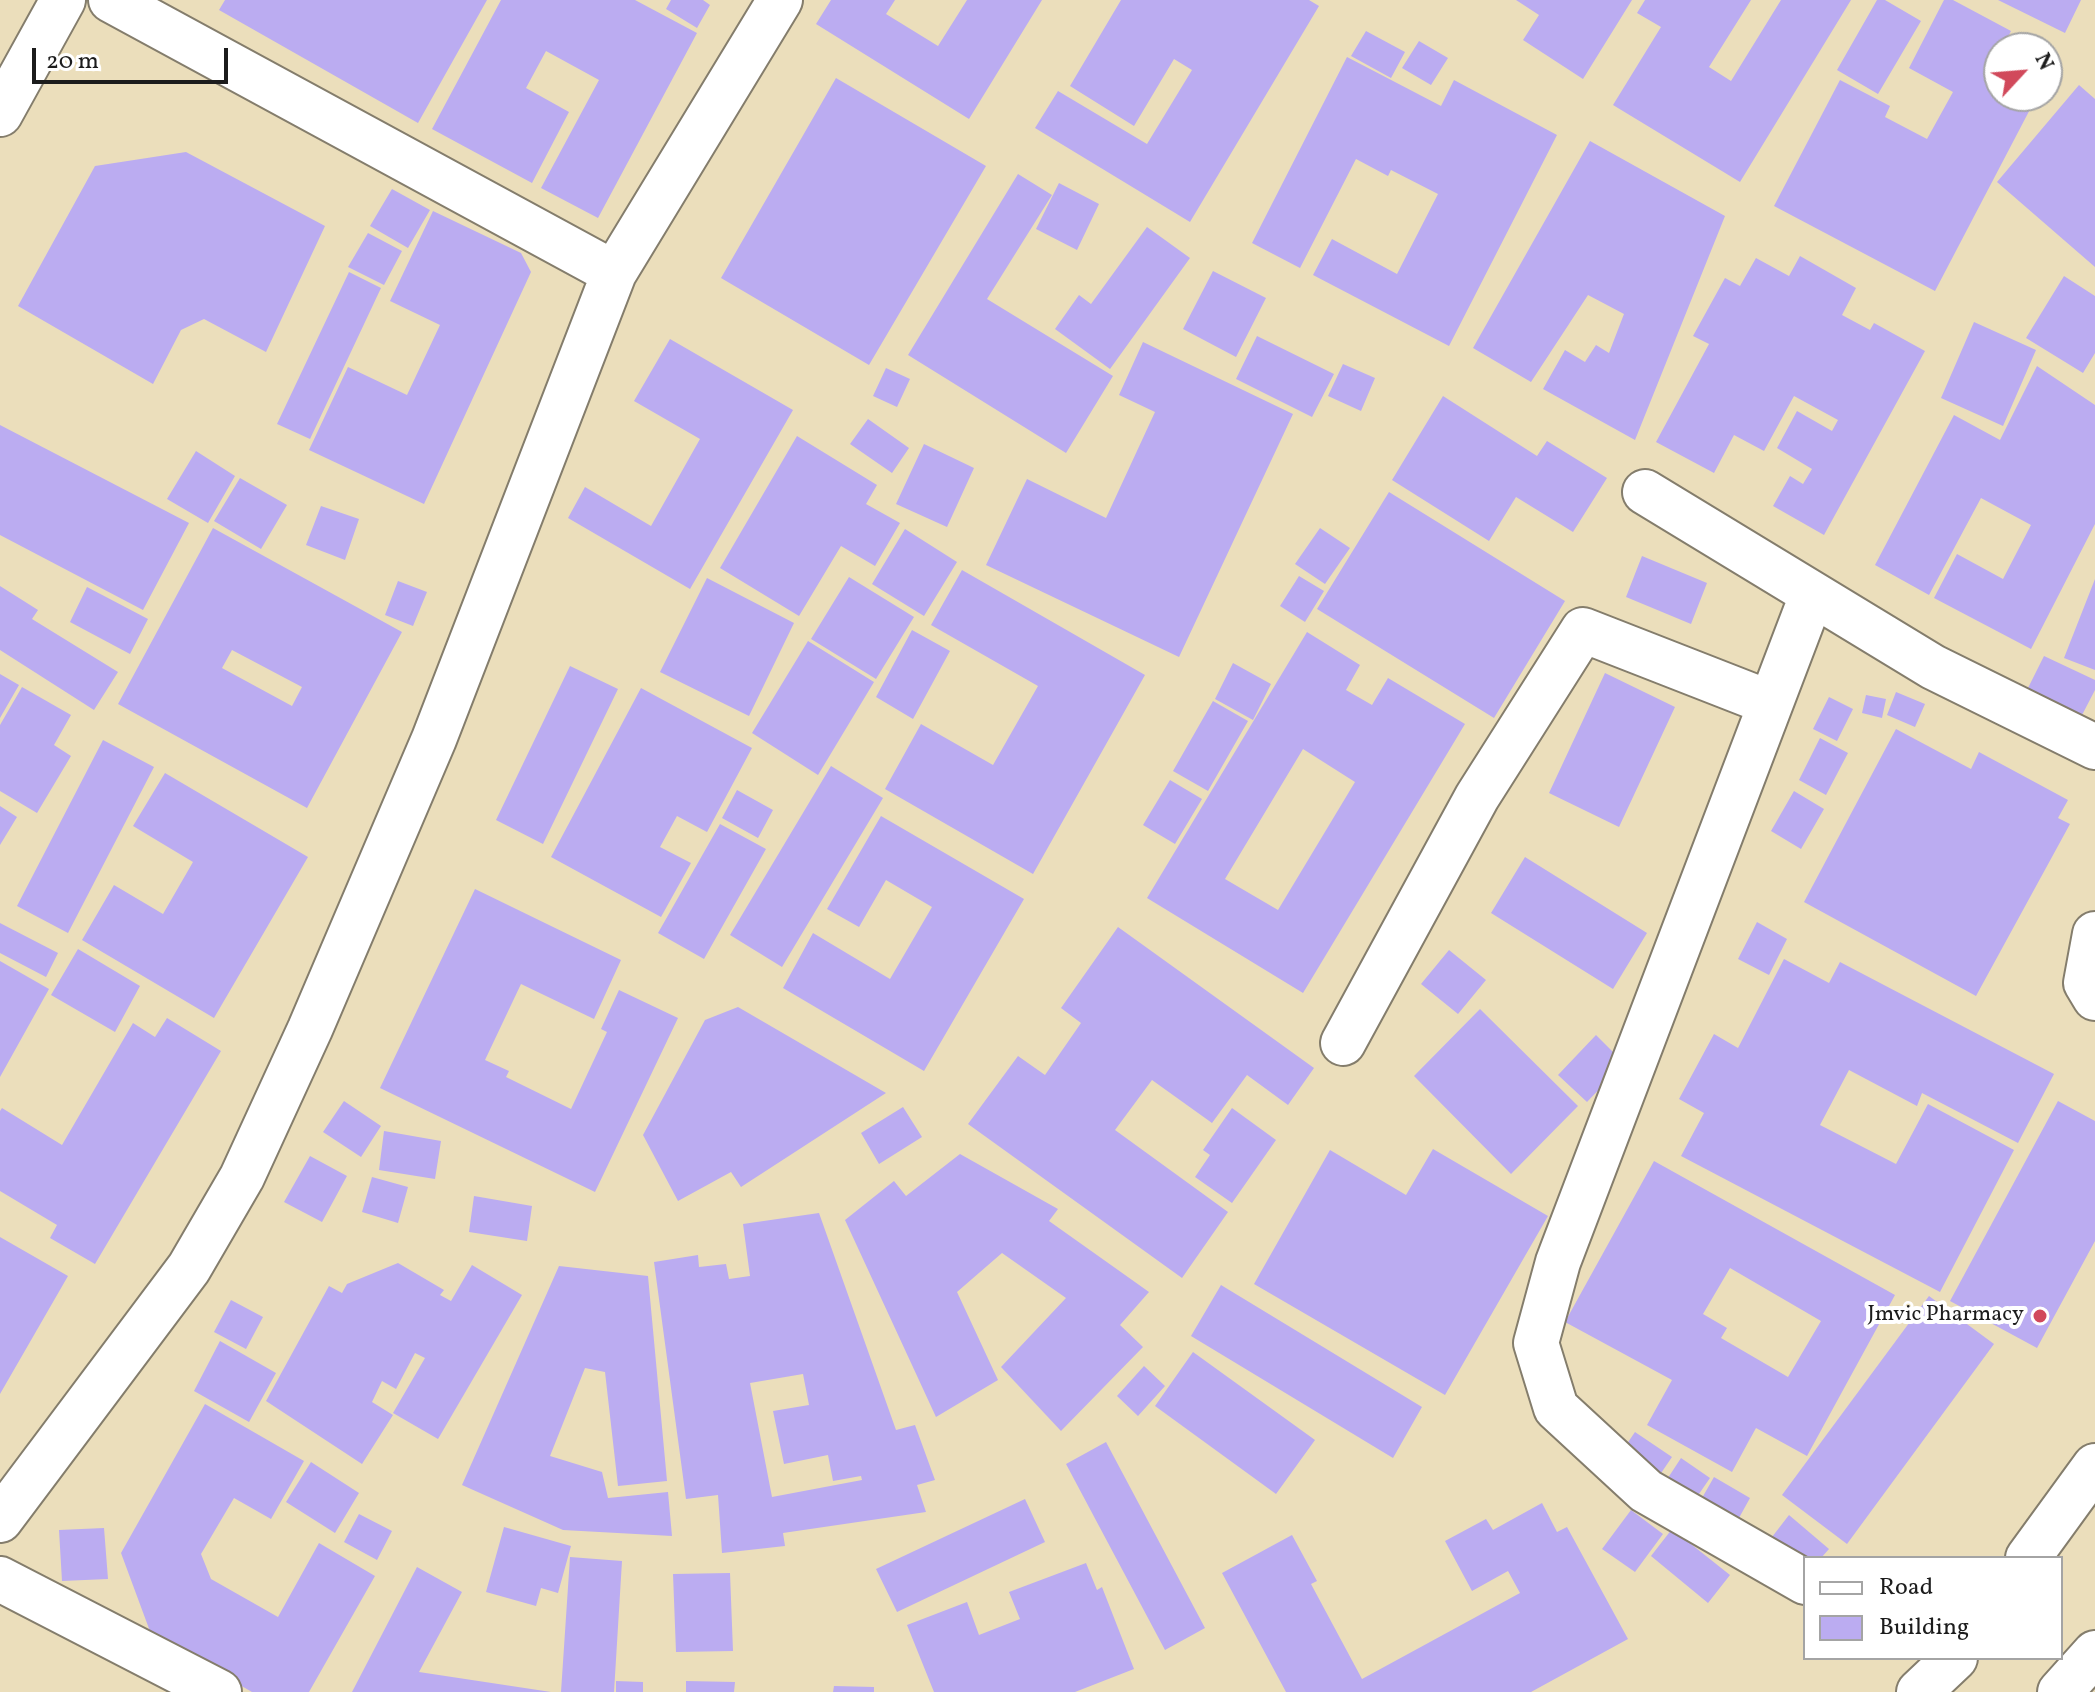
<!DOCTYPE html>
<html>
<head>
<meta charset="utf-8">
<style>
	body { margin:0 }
	#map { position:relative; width:2095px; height:1692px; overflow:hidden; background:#ebdebb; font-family:Vollkorn,serif }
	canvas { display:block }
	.legend { position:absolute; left:1803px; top:1556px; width:260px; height:104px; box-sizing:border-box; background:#fff; border:2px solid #a4a4a4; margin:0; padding:10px 14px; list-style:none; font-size:24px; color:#1c1c1c }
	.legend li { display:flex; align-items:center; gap:16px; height:40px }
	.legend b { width:40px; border:2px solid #a4a4a4 }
	.north { position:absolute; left:1983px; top:32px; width:80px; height:80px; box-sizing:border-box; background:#fff; border:2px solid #a4a4a4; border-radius:50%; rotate:64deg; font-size:22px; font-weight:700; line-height:32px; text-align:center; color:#1c1c1c }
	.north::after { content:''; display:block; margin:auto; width:28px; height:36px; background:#d1495b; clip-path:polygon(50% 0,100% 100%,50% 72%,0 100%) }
	.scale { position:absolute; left:32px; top:48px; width:196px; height:36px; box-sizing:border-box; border:4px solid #1c1c1c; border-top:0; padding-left:10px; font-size:24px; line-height:28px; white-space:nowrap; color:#1c1c1c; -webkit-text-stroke:6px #fff; paint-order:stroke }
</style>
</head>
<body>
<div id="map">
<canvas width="2095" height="1692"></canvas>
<ul class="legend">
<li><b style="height:10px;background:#fff"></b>Road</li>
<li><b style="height:22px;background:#bbacf1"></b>Building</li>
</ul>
<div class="north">N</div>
<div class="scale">20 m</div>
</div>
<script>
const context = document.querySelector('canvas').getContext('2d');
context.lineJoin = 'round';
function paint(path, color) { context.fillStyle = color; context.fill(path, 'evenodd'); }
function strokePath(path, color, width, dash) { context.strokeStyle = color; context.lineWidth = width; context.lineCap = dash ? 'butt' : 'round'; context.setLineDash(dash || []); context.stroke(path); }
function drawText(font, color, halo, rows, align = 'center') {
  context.font = font + ' Vollkorn,serif'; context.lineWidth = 8; context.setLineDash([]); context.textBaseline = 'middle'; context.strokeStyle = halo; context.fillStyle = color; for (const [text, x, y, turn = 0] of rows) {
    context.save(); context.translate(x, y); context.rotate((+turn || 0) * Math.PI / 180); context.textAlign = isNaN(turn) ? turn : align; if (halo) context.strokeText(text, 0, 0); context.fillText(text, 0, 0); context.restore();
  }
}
paint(new Path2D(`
	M 225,0 L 487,0 L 418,123 L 219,10 Z
	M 501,0 L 635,0 L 697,33 L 598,218 L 541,188 L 599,80 L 546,51 L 526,88 L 569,112 L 532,183 L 432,129 Z
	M 671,0 L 703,0 L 710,5 L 697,28 L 666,9 Z
	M 831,0 L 895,0 L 886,14 L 938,46 L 967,0 L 1042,0 L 969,119 L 816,24 Z
	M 1121,0 L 1309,0 L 1319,6 L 1190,222 L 1035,128 L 1058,91 L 1147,144 L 1192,70 L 1174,59 L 1134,126 L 1070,86 Z
	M 1516,0 L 1632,0 L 1583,79 L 1523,40 L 1539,15 Z
	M 1645,0 L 1751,0 L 1709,67 L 1731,81 L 1781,0 L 1851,0 L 1740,182 L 1613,105 L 1661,27 L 1637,13 Z
	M 1877,0 L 1885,0 L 1921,21 L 1878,94 L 1837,70 Z
	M 1944,0 L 1953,0 L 2011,31 L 1996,60 L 1999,61 L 1999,96 L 2037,96 L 1935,291 L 1774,206 L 1840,80 L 1890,106 L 1885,117 L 1927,139 L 1953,92 L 1909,68 Z
	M 1998,0 L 2081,0 L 2065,33 Z
	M 1366,31 L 1405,52 L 1391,78 L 1351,56 Z
	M 1419,41 L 1448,58 L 1431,85 L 1402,68 Z
	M 1347,57 L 1441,106 L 1454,80 L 1557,135 L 1449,346 L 1313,275 L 1332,239 L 1397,274 L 1438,194 L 1391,170 L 1388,176 L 1356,159 L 1300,268 L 1252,243 Z
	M 836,78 L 986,166 L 869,365 L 721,278 Z
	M 2079,85 L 2095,99 L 2095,267 L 1997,182 Z
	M 1590,141 L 1725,216 L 1635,440 L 1543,389 L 1565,350 L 1585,362 L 1596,345 L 1609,353 L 1624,314 L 1588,295 L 1531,382 L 1473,348 Z
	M 186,152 L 325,226 L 266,352 L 204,319 L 181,330 L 153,384 L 18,306 L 95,166 Z
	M 1018,174 L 1052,195 L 987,299 L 1113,376 L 1066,453 L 908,355 Z
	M 1059,183 L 1099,204 L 1077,250 L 1036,229 Z
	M 392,189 L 430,210 L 408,248 L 370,226 Z
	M 433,211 L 521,253 L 531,272 L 424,504 L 309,450 L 348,367 L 407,395 L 440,325 L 390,301 Z
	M 1147,227 L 1190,258 L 1110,369 L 1055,329 L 1079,295 L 1091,304 Z
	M 368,233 L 402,251 L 384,285 L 348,267 Z
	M 1800,256 L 1856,288 L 1842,315 L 1870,330 L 1874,323 L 1925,351 L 1824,535 L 1773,506 L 1790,476 L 1803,484 L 1812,469 L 1777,448 L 1797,411 L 1832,431 L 1838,420 L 1794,396 L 1764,451 L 1734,435 L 1714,473 L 1656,442 L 1709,344 L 1693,336 L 1725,278 L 1740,286 L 1756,258 L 1789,276 Z
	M 1213,271 L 1266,298 L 1236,357 L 1183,329 Z
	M 349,272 L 381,288 L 310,439 L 277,424 Z
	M 2064,276 L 2095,296 L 2095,353 L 2083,373 L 2026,338 Z
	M 1974,322 L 2036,350 L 2003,426 L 1941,398 Z
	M 1257,336 L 1334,374 L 1312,417 L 1236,379 Z
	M 670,339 L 793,410 L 690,589 L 568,518 L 585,487 L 651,526 L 700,439 L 634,401 Z
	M 1143,342 L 1293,414 L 1179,657 L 986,565 L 1027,479 L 1106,518 L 1155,412 L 1119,395 Z
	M 1343,364 L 1375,378 L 1361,411 L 1328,396 Z
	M 2037,366 L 2095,405 L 2095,524 L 2031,649 L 1934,598 L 1957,554 L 2003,579 L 2031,525 L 1981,498 L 1929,595 L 1875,565 L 1954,415 L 2000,440 Z
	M 886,368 L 910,379 L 897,407 L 873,396 Z
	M 1443,396 L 1537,456 L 1547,441 L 1607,478 L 1573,532 L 1516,497 L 1489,541 L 1392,480 Z
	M 868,419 L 909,448 L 892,473 L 850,444 Z
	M 0,425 L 189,523 L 143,610 L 0,535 Z
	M 797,436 L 877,485 L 866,504 L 900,523 L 875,566 L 841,546 L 799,616 L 720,568 Z
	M 924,444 L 974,468 L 947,527 L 896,504 Z
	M 196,451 L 235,476 L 208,523 L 167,499 Z
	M 240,478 L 287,505 L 261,549 L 214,521 Z
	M 1389,492 L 1565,601 L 1494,718 L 1317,609 Z
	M 321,506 L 359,519 L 345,560 L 306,545 Z
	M 213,528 L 402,632 L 307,808 L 118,704 ZM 232,650 L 302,687 L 292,706 L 222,668 Z
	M 1320,528 L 1350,548 L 1325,584 L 1295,564 Z
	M 905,529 L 957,562 L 924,616 L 872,584 Z
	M 1642,556 L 1707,583 L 1691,624 L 1626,597 Z
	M 962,570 L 1145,675 L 1033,874 L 885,789 L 921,724 L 993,765 L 1038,686 L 931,625 Z
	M 1299,576 L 1324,591 L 1305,622 L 1280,606 Z
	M 849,577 L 914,617 L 876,679 L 811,639 Z
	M 707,578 L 794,623 L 749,716 L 660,672 Z
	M 2095,579 L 2095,670 L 2064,658 Z
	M 398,581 L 427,592 L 413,626 L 385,615 Z
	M 0,586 L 38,610 L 32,619 L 118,672 L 94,710 L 0,650 Z
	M 87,587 L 148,619 L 130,654 L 70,622 Z
	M 912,630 L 950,651 L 913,719 L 876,697 Z
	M 1307,632 L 1360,665 L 1346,690 L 1372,705 L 1388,678 L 1465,724 L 1303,993 L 1147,898 ZM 1303,749 L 1355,782 L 1278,910 L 1225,879 Z
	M 808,641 L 874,682 L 818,775 L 752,733 Z
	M 2044,656 L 2095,680 L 2095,690 L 2081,717 L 2027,690 Z
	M 1233,663 L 1271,684 L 1253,720 L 1215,699 Z
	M 570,666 L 618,689 L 543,844 L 496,820 Z
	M 1605,673 L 1675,707 L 1619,827 L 1549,793 Z
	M 0,674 L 19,685 L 0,718 Z
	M 22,687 L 71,715 L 54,745 L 71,756 L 37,813 L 0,791 L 0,725 Z
	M 641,688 L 752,748 L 707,832 L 677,816 L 660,847 L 691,863 L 661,917 L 551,857 Z
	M 1896,692 L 1925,704 L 1915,727 L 1887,715 Z
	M 1866,695 L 1886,699 L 1882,718 L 1862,713 Z
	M 1829,697 L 1853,709 L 1837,741 L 1813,729 Z
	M 1213,701 L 1248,721 L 1208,791 L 1173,771 Z
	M 1896,729 L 1971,769 L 1979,752 L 2068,800 L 2058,818 L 2070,824 L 1976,996 L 1804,902 Z
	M 1820,738 L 1848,753 L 1826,795 L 1799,780 Z
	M 103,740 L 154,767 L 68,933 L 17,906 Z
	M 831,766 L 883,798 L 782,967 L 730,935 Z
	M 165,773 L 308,857 L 214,1018 L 82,940 L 114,885 L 163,914 L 193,862 L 133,826 Z
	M 1170,780 L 1202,799 L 1175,844 L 1143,825 Z
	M 737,790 L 773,810 L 758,838 L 722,818 Z
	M 1794,791 L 1824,809 L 1801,849 L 1771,831 Z
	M 0,806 L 17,817 L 0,845 Z
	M 881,816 L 1024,899 L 924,1071 L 783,988 L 813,933 L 890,979 L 932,907 L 886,880 L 859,927 L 827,909 Z
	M 720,824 L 766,849 L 704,959 L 658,933 Z
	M 1525,857 L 1647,933 L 1613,989 L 1491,913 Z
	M 475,889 L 621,960 L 594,1019 L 521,984 L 485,1060 L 509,1071 L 506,1077 L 571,1109 L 607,1032 L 601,1029 L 619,990 L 678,1018 L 595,1192 L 380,1088 Z
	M 1757,922 L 1787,939 L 1769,975 L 1738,959 Z
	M 0,923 L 58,953 L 46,977 L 0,953 Z
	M 1118,927 L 1314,1068 L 1288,1105 L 1247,1075 L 1212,1123 L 1152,1080 L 1115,1130 L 1228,1212 L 1182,1278 L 968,1124 L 1018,1056 L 1045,1075 L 1081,1023 L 1061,1008 Z
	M 78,949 L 140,986 L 115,1032 L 51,995 Z
	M 1449,950 L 1486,980 L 1458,1014 L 1421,984 Z
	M 1784,959 L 1829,983 L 1840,962 L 2054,1074 L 2018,1143 L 1922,1093 L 1917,1106 L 1849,1070 L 1820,1125 L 1896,1164 L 1928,1104 L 2014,1150 L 1940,1292 L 1681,1156 L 1704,1113 L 1679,1099 L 1714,1034 L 1738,1048 Z
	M 0,961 L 49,989 L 0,1077 Z
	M 738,1007 L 886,1093 L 741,1187 L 731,1172 L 678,1201 L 643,1135 L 705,1020 Z
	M 1480,1009 L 1578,1106 L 1511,1174 L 1414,1076 Z
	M 167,1018 L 221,1051 L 95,1264 L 50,1238 L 57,1225 L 0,1191 L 0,1111 L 2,1108 L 62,1145 L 133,1023 L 155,1037 Z
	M 1596,1035 L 1624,1063 L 1587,1102 L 1558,1075 Z
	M 344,1101 L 381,1126 L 361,1157 L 323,1132 Z
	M 2058,1101 L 2095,1121 L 2095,1241 L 2037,1348 L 1950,1301 Z
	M 903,1107 L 922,1137 L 879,1164 L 861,1133 Z
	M 1232,1108 L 1276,1140 L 1232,1203 L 1195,1177 L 1210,1155 L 1203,1150 Z
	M 384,1131 L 441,1141 L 435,1179 L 379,1170 Z
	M 1433,1149 L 1548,1216 L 1445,1395 L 1254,1284 L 1330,1150 L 1406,1195 Z
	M 960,1154 L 1058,1209 L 1049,1221 L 1149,1292 L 1120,1325 L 1143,1347 L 1061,1431 L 1001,1367 L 1066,1298 L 1002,1253 L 957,1292 L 998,1380 L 936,1417 L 845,1220 L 894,1181 L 906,1196 Z
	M 310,1156 L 347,1176 L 322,1222 L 284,1202 Z
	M 1654,1161 L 1895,1295 L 1807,1456 L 1756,1428 L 1732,1472 L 1647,1425 L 1672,1380 L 1565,1322 ZM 1730,1268 L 1821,1321 L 1788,1377 L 1721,1338 L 1727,1328 L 1703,1314 Z
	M 372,1177 L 408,1187 L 398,1223 L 362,1212 Z
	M 474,1196 L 532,1206 L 527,1241 L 469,1232 Z
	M 819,1213 L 896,1430 L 915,1425 L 935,1480 L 917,1485 L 926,1512 L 783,1533 L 785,1546 L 722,1553 L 718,1495 L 686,1499 L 654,1262 L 698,1255 L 699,1267 L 726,1264 L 729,1279 L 750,1276 L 743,1224 ZM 803,1374 L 809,1405 L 773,1411 L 784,1464 L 828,1455 L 833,1481 L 861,1476 L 862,1480 L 772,1497 L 750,1383 Z
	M 0,1237 L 68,1276 L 0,1394 Z
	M 398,1263 L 444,1290 L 440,1295 L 451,1301 L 472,1265 L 522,1295 L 438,1439 L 393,1413 L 425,1358 L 415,1353 L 396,1389 L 382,1381 L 372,1402 L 393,1415 L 362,1464 L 266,1401 L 329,1286 L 342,1293 L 347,1284 Z
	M 559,1266 L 648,1276 L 667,1481 L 618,1486 L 605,1372 L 585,1368 L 550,1456 L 602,1472 L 608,1498 L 668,1492 L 672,1536 L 563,1530 L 462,1485 Z
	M 1221,1285 L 1422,1407 L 1393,1458 L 1191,1336 Z
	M 1929,1296 L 1994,1344 L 1847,1544 L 1782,1495 Z
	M 231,1300 L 263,1317 L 246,1349 L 214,1332 Z
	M 220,1341 L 276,1373 L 249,1422 L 194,1391 Z
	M 1193,1352 L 1315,1440 L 1276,1494 L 1155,1406 Z
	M 1144,1366 L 1165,1386 L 1138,1416 L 1117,1396 Z
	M 205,1404 L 304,1461 L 271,1519 L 234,1498 L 201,1554 L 211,1579 L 278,1617 L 319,1543 L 375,1576 L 309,1692 L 252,1692 L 151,1634 L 121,1553 Z
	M 1635,1432 L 1672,1457 L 1655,1482 L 1618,1457 Z
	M 1106,1442 L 1205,1628 L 1165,1650 L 1066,1464 Z
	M 1681,1458 L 1710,1478 L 1690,1507 L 1662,1487 Z
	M 311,1462 L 359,1493 L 335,1533 L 286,1502 Z
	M 1714,1477 L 1750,1498 L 1734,1527 L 1698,1505 Z
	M 1025,1499 L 1045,1542 L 897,1612 L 876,1569 Z
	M 1542,1503 L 1557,1532 L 1567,1527 L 1628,1639 L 1531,1692 L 1286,1692 L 1222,1573 L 1292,1535 L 1317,1581 L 1311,1584 L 1362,1679 L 1520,1593 L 1508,1571 L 1472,1591 L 1445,1541 L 1486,1519 L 1493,1530 Z
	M 1631,1510 L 1663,1534 L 1635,1572 L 1602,1549 Z
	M 359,1514 L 392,1531 L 377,1560 L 344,1542 Z
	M 1789,1515 L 1829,1549 L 1821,1558 L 1805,1558 L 1805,1564 L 1772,1537 Z
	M 504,1527 L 571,1546 L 558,1593 L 541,1588 L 536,1606 L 486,1592 Z
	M 104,1528 L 108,1579 L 62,1581 L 59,1530 Z
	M 1672,1529 L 1730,1575 L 1708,1603 L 1651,1556 Z
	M 570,1557 L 622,1561 L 614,1692 L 561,1692 Z
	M 1086,1563 L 1097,1590 L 1102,1587 L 1134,1669 L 1075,1692 L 934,1692 L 907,1625 L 967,1602 L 979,1635 L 1020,1619 L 1009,1592 Z
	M 417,1567 L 462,1592 L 419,1672 L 551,1692 L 352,1692 Z
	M 730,1573 L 733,1651 L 676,1652 L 673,1574 Z
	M 616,1681 L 643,1682 L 643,1692 L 616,1692 Z
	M 686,1681 L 735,1682 L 734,1692 L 686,1692 Z
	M 834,1686 L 874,1687 L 874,1692 L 833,1692 Z`), '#bbacf1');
const minor = new Path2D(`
	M 111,0 L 614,273
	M 0,114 L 63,0
	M 1645,492 L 1933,667 L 2095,747
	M 2095,934 L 2086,983 L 2095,998
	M 1343,1043 L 1477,797 L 1583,630 L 1770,703
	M 0,1520 L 189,1268 L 242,1177 L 310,1029 L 434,739 L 614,273 L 780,0
	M 0,1579 L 219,1692
	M 1805,1582 L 1646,1491 L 1556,1408 L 1536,1343 L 1558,1262 L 1812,595`);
const highway = new Path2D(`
	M 2028,1558 L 2095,1466
	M 1919,1692 L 1955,1658
	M 2060,1692 L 2095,1653`);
strokePath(minor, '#847d6c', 48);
strokePath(highway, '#847d6c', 48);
strokePath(minor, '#fff', 44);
strokePath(highway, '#fff', 44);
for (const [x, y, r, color] of [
	[2040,1316,8,"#d1495b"]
]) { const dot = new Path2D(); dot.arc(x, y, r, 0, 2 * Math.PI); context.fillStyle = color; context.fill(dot); strokePath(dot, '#fff', 3); }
drawText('22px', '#1c1c1c', '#fff', [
	["Jmvic Pharmacy",2024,1316]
], 'right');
</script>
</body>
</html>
